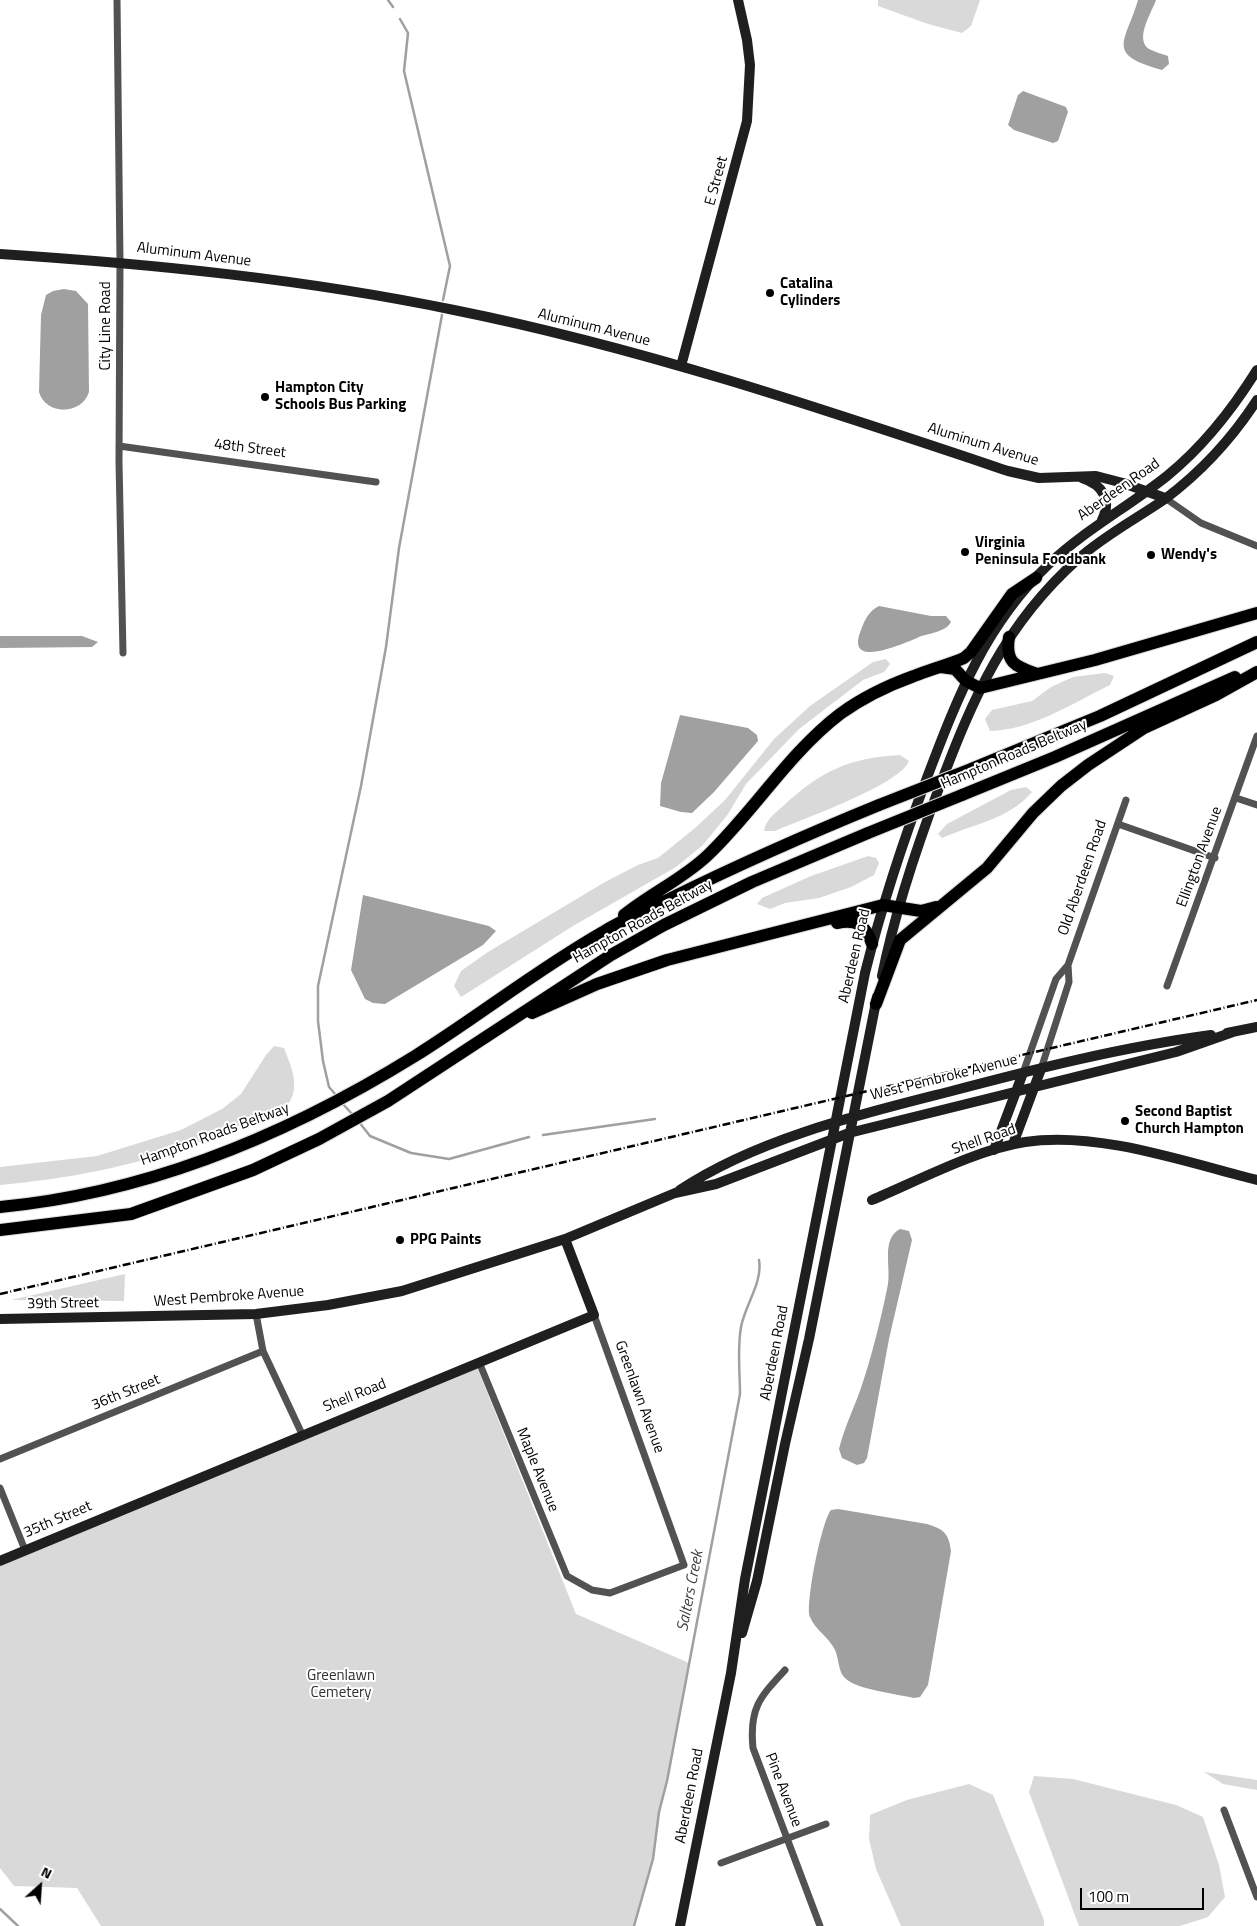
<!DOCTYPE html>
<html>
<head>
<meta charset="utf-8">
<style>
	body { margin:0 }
	#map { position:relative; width:1257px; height:1926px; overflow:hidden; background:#fff; font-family:"Titillium Web",sans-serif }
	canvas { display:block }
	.north { position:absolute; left:15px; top:1861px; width:50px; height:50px; -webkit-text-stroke:4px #fff; paint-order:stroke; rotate:26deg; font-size:14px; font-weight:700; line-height:20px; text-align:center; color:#000 }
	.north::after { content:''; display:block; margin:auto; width:18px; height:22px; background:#000; clip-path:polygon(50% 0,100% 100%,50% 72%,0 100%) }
	.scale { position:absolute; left:1080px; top:1888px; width:124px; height:22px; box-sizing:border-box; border:2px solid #000; border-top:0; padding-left:6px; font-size:15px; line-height:18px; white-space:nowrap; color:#000; -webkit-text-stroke:4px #fff; paint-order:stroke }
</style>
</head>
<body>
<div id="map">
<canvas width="1257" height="1926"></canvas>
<div class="north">N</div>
<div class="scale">100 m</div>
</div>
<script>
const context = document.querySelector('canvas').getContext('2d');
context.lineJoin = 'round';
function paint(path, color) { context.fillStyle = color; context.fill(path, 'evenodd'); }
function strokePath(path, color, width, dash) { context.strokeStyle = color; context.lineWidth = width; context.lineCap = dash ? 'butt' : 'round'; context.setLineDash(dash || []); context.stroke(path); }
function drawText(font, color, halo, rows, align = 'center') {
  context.font = font + ' "Titillium Web",sans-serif'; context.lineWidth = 4; context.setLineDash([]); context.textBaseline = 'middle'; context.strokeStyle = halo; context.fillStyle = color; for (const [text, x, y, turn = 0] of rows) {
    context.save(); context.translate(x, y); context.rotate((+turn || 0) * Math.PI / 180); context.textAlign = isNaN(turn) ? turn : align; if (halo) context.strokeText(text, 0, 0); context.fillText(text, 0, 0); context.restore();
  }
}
paint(new Path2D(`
	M 878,0 L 980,0 L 971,26 L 962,33 L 928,24 L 878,6 Z
	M 886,659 L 890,664 L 884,672 L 863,680 L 799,729 L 746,784 L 728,814 L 703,845 L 676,867 L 573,926 L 461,997 L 454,986 L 461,971 L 488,952 L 605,882 L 638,865 L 658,858 L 695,828 L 725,800 L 774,739 L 810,706 L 873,662 Z
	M 1105,673 L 1114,676 L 1110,685 C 1073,703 1032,730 990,731 L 985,719 L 992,710 L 1032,701 L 1051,687 L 1073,677 Z
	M 900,755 L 909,761 C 900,785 802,819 775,831 L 764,831 C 765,821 775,813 782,807 C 821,771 848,758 900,755 Z
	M 1026,787 L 1032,792 C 1008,820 973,824 942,838 L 938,834 L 947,824 L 1011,790 Z
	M 868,856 L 876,858 L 879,863 L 874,875 L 851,887 L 819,898 L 785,903 L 770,909 L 757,904 L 762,898 L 811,876 Z
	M 274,1046 L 284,1048 C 291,1066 301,1087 288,1104 C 258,1117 228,1131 197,1143 C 135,1166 66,1179 0,1185 L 0,1167 L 97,1156 L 181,1130 L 222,1109 L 241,1094 L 266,1055 Z
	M 125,1274 L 124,1301 L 11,1300 Z
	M 477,1367 L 576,1614 L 689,1663 L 667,1781 L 659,1812 L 653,1859 L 634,1926 L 101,1926 L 77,1888 L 14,1886 L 0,1868 L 0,1566 Z
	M 1204,1772 L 1257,1780 L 1257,1790 L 1223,1784 Z
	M 1034,1776 L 1073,1779 L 1176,1805 L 1203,1817 L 1219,1865 L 1225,1897 L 1208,1917 L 1180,1926 L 1079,1926 L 1029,1792 Z
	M 969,1784 L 993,1795 L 1044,1920 L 1044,1926 L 901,1926 L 876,1869 L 869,1839 L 870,1815 L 907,1800 Z`), '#d9d9d9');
paint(new Path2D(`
	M 1138,0 L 1156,0 C 1152,12 1134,39 1149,49 C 1155,52 1162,54 1168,56 L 1169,64 L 1162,70 C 1104,54 1126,42 1138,0 Z
	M 1023,91 L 1066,107 L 1068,112 L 1058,141 L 1053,143 L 1014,130 L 1008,125 L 1018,95 Z
	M 64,289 L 76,291 L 88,304 L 89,392 C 82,415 46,416 39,392 L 41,315 L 46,295 L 53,291 Z
	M 879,606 L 931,616 L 946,616 L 951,622 C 945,633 927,633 917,638 C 904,643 844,671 861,630 C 865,619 869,611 879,606 Z
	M 0,636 L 82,636 L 98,642 L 92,647 L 0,648 Z
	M 680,715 L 748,728 L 757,735 L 758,741 L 714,792 L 692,813 L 681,812 L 660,806 L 661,783 Z
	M 363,895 L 489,926 L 496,931 L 483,945 L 385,1004 L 373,1003 L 365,999 L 351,970 Z
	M 900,1229 L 909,1231 L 912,1240 L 889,1339 L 867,1458 L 864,1463 L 857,1465 L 842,1458 L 839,1449 C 844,1428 854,1408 861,1388 C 872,1355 881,1319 888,1284 C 891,1266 881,1239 900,1229 Z
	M 838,1509 L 927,1524 C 944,1529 949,1534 951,1551 L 928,1685 L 920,1697 L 914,1698 C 898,1694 857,1690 845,1678 C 838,1672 839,1658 835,1650 C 829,1637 815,1630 810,1617 C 805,1604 822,1520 831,1510 Z`), '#a0a0a0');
strokePath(new Path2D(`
	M 388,0 L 393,7
	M 400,19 L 408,33 L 404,71 L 450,266 L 443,300
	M 336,1095 L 329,1087 L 323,1061 L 318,1021 L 318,986 L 361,786 L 386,647 L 399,548 L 442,315
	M 341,1102 L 354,1116
	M 359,1122 L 370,1136 L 411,1153 L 449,1159 L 529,1137
	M 543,1135 L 655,1119
	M 0,1909 L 18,1926
	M 634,1926 L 653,1859 L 659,1812 L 667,1781 L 740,1394 C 740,1372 737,1350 741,1327 C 745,1305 763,1282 759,1260`), '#a0a0a0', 2.5);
const highway = new Path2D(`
	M 1009,637 C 1005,663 1015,666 1037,674
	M 941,667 L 955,669 L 966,681 L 980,688 L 1095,660 L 1257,613
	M 971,769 L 1100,716 L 1257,642
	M 962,795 L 1055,757 L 1235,677
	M 624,915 C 651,893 683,879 708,855 C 755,810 788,754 840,714 C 862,698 889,685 914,676 C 931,669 948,665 964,658 L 971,652 L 1012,594 L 1036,578
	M 837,923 C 857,919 866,925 872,944
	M 876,1004 L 900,940 L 987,868 L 1033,813 L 1061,786 L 1088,765 L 1144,728 L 1216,695 L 1257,672
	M 532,1013 L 597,984 L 667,960 L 883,905 L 921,911 L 936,907
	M 0,1207 C 149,1193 289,1134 415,1056 C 479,1016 538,969 603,932 C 624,919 647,910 669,899 C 738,865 808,834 879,805
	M 0,1230 L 131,1214 L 253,1170 L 319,1139 L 388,1101 L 611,955 L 664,925 L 752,882 L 868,833`);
strokePath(highway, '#dbdbdb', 14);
strokePath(new Path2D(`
	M 117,0 L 120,262 L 119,462 L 123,653
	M 119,446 L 376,482
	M 1165,498 L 1201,523 L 1257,546
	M 1236,798 L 1257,805
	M 1118,824 L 1215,858
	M 1167,986 L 1257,736
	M 1041,1069 L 1069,982 L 1068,965
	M 1023,1073 L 1056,979 L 1068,965 L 1126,800
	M 256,1314 L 263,1351 L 302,1434
	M 479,1362 L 567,1576 L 592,1590 L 610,1593 L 684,1565 L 594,1315
	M 0,1459 L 263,1351
	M 0,1488 L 25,1550
	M 785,1670 C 760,1697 749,1708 753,1748 L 820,1926
	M 1224,1810 L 1257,1897
	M 721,1863 L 826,1824`), '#525252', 7);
strokePath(new Path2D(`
	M 0,254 C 152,264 304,279 454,310 C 643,348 826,410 1008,471 L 1039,478 L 1096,476 L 1123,483 L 1165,498
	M 681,366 L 747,121 L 750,65 L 747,40 L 738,0
	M 1082,478 C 1103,485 1112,500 1102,520
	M 882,976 C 895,911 916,849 939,788 C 973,698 1004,625 1078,559 C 1105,535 1136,519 1165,499 C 1201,472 1233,437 1257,400
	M 1227,1033 L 1257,1027
	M 1013,1144 L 1041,1069
	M 994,1150 L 1023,1073
	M 680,1190 C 756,1139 861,1114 948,1092 C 1035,1069 1122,1047 1211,1035
	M 872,1200 C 917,1181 978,1149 1025,1142 C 1098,1131 1185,1162 1257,1180
	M 0,1319 L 256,1314 L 328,1305 L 402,1291 L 565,1239 L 675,1193 L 716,1184 L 849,1133 L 1176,1052 L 1233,1032
	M 0,1561 L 594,1315 L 565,1239
	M 742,1633 L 757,1581 L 785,1444 L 809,1339 L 877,997
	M 680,1926 L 731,1673 L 745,1579 L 865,973 C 882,905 903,841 928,775 C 958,696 986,624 1049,564 C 1085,530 1128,507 1167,476 C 1204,446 1232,410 1257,370`), '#1f1f1f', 10);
strokePath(highway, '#000', 12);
strokePath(new Path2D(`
	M 0,1294 L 1257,1000`), '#000', 2.5, [8, 2.5, 1, 2.5]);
const highwayBridge = new Path2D(`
	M 879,805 L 971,769
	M 868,833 L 962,795`);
strokePath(highwayBridge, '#dbdbdb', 14, []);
strokePath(highwayBridge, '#000', 12);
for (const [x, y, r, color] of [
	[770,293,5,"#000"],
	[265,397,5,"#000"],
	[965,552,5,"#000"],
	[1151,555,5,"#000"],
	[1125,1121,5,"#000"],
	[400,1240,5,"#000"]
]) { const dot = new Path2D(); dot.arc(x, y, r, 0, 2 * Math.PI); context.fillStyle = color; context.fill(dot); strokePath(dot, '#fff', 2); }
drawText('15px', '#000', '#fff', [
	["E Street",717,181,-75],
	["Aluminum Avenue",194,255,7],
	["City Line Road",106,326,-90],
	["Aluminum Avenue",594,328,14],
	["Aluminum Avenue",983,445,17],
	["48th Street",250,449,7],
	["Aberdeen Road",1119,490,-35],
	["Hampton Roads Beltway",1014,755,-23],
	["Ellington Avenue",1200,857,-70],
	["Old Aberdeen Road",1083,878,-71],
	["Hampton Roads Beltway",643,922,-29],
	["Aberdeen Road",855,956,-77],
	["West Pembroke Avenue",944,1078,-14],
	["Hampton Roads Beltway",215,1135,-20],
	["Shell Road",984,1140,-19],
	["West Pembroke Avenue",229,1297,-4],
	["39th Street",63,1304,-1],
	["Aberdeen Road",775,1353,-79],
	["36th Street",126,1393,-22],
	["Shell Road",355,1396,-22],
	["Greenlawn Avenue",639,1397,70],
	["Maple Avenue",537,1470,68],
	["35th Street",58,1520,-23],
	["Pine Avenue",783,1790,69],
	["Aberdeen Road",690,1796,-79]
]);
drawText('bold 15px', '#000', '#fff', [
	["Catalina",780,284],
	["Cylinders",780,301],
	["Hampton City",275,388],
	["Schools Bus Parking",275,405],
	["Virginia",975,543],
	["Peninsula Foodbank",975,560],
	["Wendy's",1161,555],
	["Second Baptist",1135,1112],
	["Church Hampton",1135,1129],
	["PPG Paints",410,1240]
], 'left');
drawText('15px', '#303030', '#fff', [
	["Greenlawn",341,1676],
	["Cemetery",341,1693]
]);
drawText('italic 16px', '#414141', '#fff', [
	["Salters Creek",691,1591,-79]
]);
</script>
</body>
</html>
